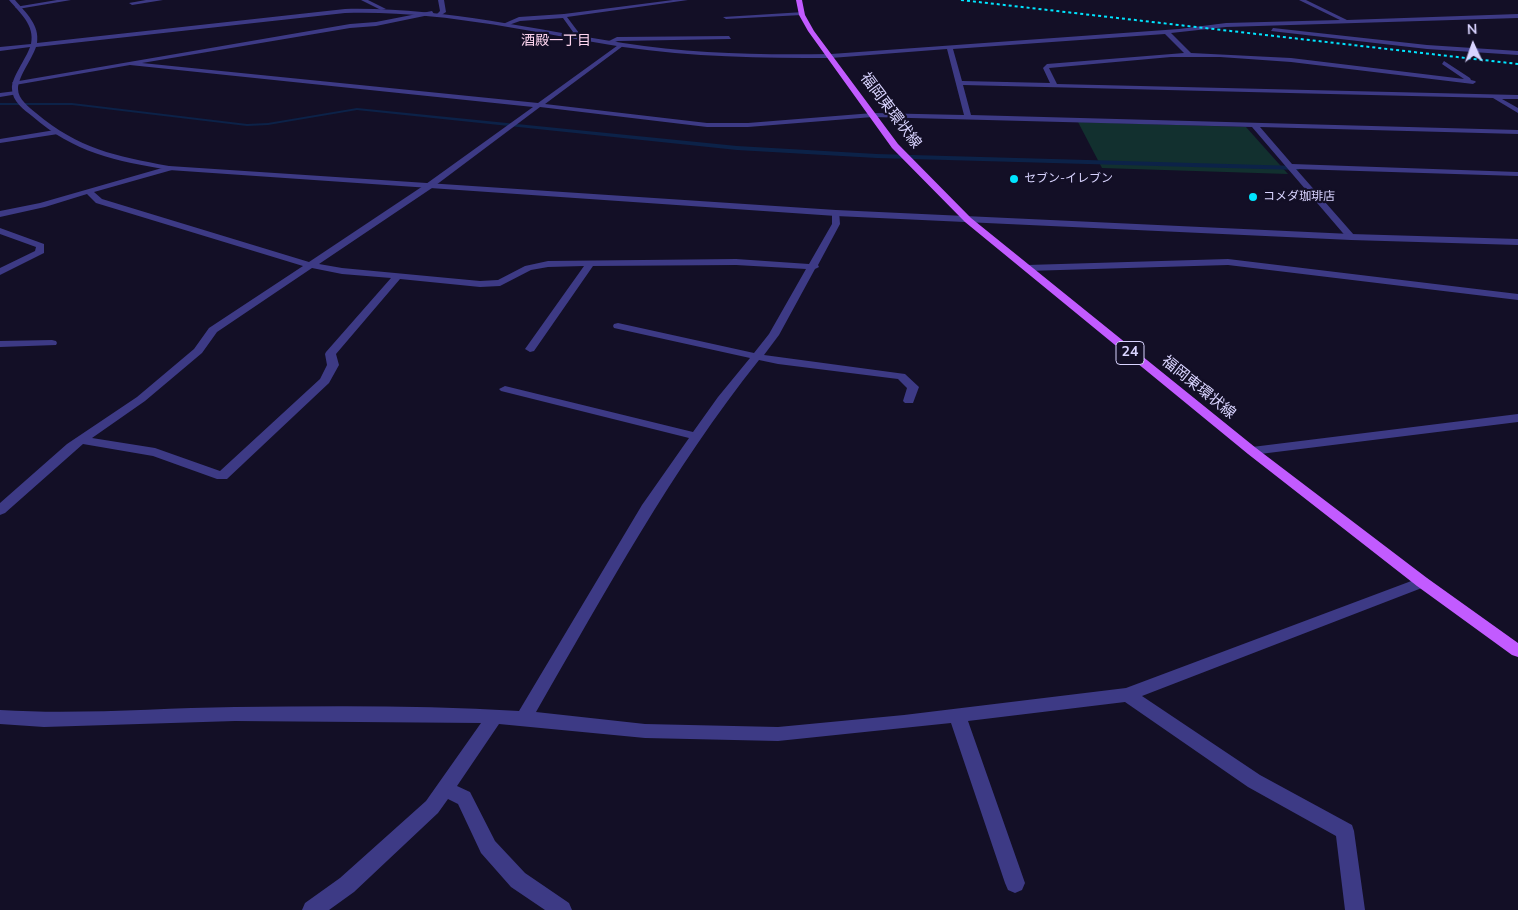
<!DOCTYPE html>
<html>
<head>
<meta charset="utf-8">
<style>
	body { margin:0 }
	#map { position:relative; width:1518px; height:910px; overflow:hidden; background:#130f26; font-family:"Nunito Sans",sans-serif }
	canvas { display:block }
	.north { position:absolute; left:1448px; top:20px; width:50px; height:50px; -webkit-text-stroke:4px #130f26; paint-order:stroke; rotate:357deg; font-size:14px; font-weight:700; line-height:20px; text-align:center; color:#d9d4ff }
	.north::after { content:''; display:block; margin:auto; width:18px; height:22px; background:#d9d4ff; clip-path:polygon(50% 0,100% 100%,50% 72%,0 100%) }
</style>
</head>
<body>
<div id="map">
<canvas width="1518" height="910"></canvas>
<div class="north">N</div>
</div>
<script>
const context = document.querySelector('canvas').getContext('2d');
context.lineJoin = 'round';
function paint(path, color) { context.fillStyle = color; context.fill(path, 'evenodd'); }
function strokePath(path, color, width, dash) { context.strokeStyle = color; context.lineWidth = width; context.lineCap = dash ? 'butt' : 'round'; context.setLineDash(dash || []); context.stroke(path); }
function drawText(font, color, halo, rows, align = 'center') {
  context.font = font + ' "Nunito Sans","Noto Sans JP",sans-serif'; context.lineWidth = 4.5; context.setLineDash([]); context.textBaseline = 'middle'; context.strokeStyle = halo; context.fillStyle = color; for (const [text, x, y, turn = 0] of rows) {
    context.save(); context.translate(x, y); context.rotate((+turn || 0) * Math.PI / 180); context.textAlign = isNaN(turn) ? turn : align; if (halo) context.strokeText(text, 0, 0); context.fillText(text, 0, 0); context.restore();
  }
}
paint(new Path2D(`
	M 1078,122 L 1246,127 L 1288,174 L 1102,168 Z`), '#12302f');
paint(new Path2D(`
	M 0,103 L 72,103 L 247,124 L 268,123 L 357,108 L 737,146 L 877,154 L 1298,166 L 1301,168 L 1298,170 L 877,158 L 737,150 L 357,110 L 268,125 L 247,126 L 72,105 L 0,105 Z`), '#0c2248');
paint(new Path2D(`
	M 57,0 L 71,0 L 18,9 L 15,7 Z
	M 146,0 L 163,0 L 132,5 L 129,3 Z
	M 361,0 L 368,0 L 386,9 L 381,10 Z
	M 438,0 L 444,0 L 446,12 L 440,16 L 437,14 L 440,11 Z
	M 673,0 L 688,0 L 567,17 L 579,33 L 570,38 L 567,36 L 573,32 L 563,18 L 520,21 L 506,26 L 503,24 L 519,17 L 564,14 Z
	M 1299,0 L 1306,0 L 1347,20 L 1518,14 L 1518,18 L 1226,27 L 1171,33 L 1191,53 L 1291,58 L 1464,79 L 1442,64 L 1444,61 L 1470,78 L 1471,80 L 1475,81 L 1476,82 L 1473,84 L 1291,62 L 1220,57 L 1171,57 L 1049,68 L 1057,84 L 1518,95 L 1518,99 L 1502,99 L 1518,108 L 1518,113 L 1493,98 L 963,85 L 971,115 L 1518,130 L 1518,134 L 1260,127 L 1292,164 L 1518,172 L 1518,176 L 1296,169 L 1354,235 L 1354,239 L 1348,239 L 1252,127 L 873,117 L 748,127 L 707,127 L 540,107 L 432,188 L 319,264 L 342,268 L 480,281 L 498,280 L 525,266 L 548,261 L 736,259 L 809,264 L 832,224 L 832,213 L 839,211 L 840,224 L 818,265 L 819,267 L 815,269 L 779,335 L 764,355 L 905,374 L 919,387 L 913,403 L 905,403 L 903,401 L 907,388 L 898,379 L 778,364 L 759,360 C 672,469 606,591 536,712 L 645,724 L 778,727 L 904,715 L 1126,688 L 1422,577 L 1427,578 L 1429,582 L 1427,586 L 1142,696 L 1260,775 L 1352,825 L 1354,831 L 1365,910 L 1345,910 L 1336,836 L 1248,787 L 1125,702 L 968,721 L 1025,883 L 1022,890 L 1015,893 L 1008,890 L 1005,883 L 951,723 L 778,741 L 645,738 L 499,724 L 457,786 L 470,792 L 495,841 L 525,873 L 569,903 L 572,910 L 545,910 L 511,887 L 481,853 L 458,804 L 448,799 L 438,813 L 354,892 L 329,910 L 302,910 L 305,903 L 340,878 L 426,801 L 481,723 L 235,721 L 44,727 L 0,724 L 0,710 C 78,715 157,708 235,707 C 330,706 425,705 519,711 L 642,505 L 689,438 L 501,391 L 499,389 L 505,386 L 693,432 L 718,397 L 750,358 L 614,328 L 613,326 L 614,324 L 618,323 L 754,353 L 769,334 L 806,269 L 736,265 L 593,266 L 534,351 L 530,352 L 525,349 L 584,266 L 548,267 L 531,270 L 500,286 L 480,287 L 400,279 L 336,354 L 339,365 L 329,383 L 227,479 L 217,479 L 153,456 L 83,444 L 5,513 L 0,515 L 0,503 L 67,444 L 137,397 L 194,349 L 209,328 L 303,266 L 96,203 L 87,194 L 45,207 L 0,217 L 0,211 L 40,203 L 169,166 L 173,168 L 172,170 L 94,192 L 102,199 L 309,262 L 426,184 L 533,107 L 130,65 L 15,85 L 12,83 L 13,82 L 350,24 L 376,22 L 432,11 L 434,14 L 376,26 L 350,28 L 142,63 L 538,103 L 621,43 L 623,46 L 545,104 L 707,123 L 748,123 L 873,113 L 964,115 L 947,49 L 831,58 L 828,56 L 831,54 L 1179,29 L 1226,23 L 1340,20 ZM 1165,34 L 1184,53 L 1047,64 L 1043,68 L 1050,83 L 962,81 L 953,49 ZM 312,268 L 342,274 L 391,278 L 326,352 L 325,354 L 327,365 L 320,379 L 220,471 L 155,448 L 92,438 L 145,401 L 202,353 L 217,332 Z
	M 804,12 L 802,15 L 726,19 L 723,17 Z
	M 1273,28 L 1427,45 L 1518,51 L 1518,55 L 1427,49 L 1271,31 Z
	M 729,36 L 731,39 L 618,41 L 612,43 L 609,41 L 617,37 Z
	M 16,91 L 18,92 L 18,94 L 0,97 L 0,93 Z
	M 55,130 L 59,132 L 58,134 L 0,143 L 0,139 Z
	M 0,228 L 44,244 L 44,253 L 0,275 L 0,268 L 35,251 L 36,247 L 0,234 Z
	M 1228,259 L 1518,294 L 1518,300 L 1228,265 L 1027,271 L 1022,268 L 1027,265 Z
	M 52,340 L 56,341 L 57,343 L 56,345 L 0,347 L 0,341 Z
	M 1518,414 L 1518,422 L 1252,455 L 1246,451 L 1252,447 Z`), '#3d3a85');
paint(new Path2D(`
	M 9,0 L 15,0 C 26,13 40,25 37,43 L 345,9 C 441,7 529,29 623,43 C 692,54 761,55 831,54 L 834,56 L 831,58 C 761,58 692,57 623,47 C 529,32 441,10 345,13 L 36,47 C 32,59 18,77 18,89 C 18,99 29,107 36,113 C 79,149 115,156 169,166 L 836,210 L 1351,234 L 1518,239 L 1518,245 L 1351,240 L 836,216 L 169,170 C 116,161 74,153 32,116 C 24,110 12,101 12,89 C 11,78 26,59 30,47 L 0,51 L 0,47 L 31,44 C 35,25 20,13 9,0 Z`), '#3d3a85');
paint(new Path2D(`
	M 796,0 L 802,0 L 805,15 L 814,31 L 898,144 L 971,218 L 1256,448 L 1427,578 L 1518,643 L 1518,657 L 1512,655 L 1417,586 L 1248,454 L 965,222 L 892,148 L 808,31 L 799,15 Z`), '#c25bff');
strokePath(new Path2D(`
	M 961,0 L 1518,64`), '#00e5ff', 2, [3, 3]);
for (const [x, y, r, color] of [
	[1014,179,5,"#00e5ff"],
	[1253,197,5,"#00e5ff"]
]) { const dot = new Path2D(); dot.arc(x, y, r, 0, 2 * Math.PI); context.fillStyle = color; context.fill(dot); strokePath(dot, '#130f26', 2); }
drawText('12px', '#d9d4ff', '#130f26', [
	["セブン-イレブン",1024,179],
	["コメダ珈琲店",1263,197]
], 'left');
drawText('14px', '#ffd6f0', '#130f26', [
	["酒殿一丁目",556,42]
]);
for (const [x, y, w] of [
	[1130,353,28]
]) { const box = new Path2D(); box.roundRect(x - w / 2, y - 11.5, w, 23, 4); context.fillStyle = '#130f26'; context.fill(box); strokePath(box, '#d9d4ff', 1); }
drawText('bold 14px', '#d9d4ff', null, [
	["24",1130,353]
]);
drawText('15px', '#d9d4ff', '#130f26', [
	["福岡東環状線",890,111,53],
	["福岡東環状線",1198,388,39]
]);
</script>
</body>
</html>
